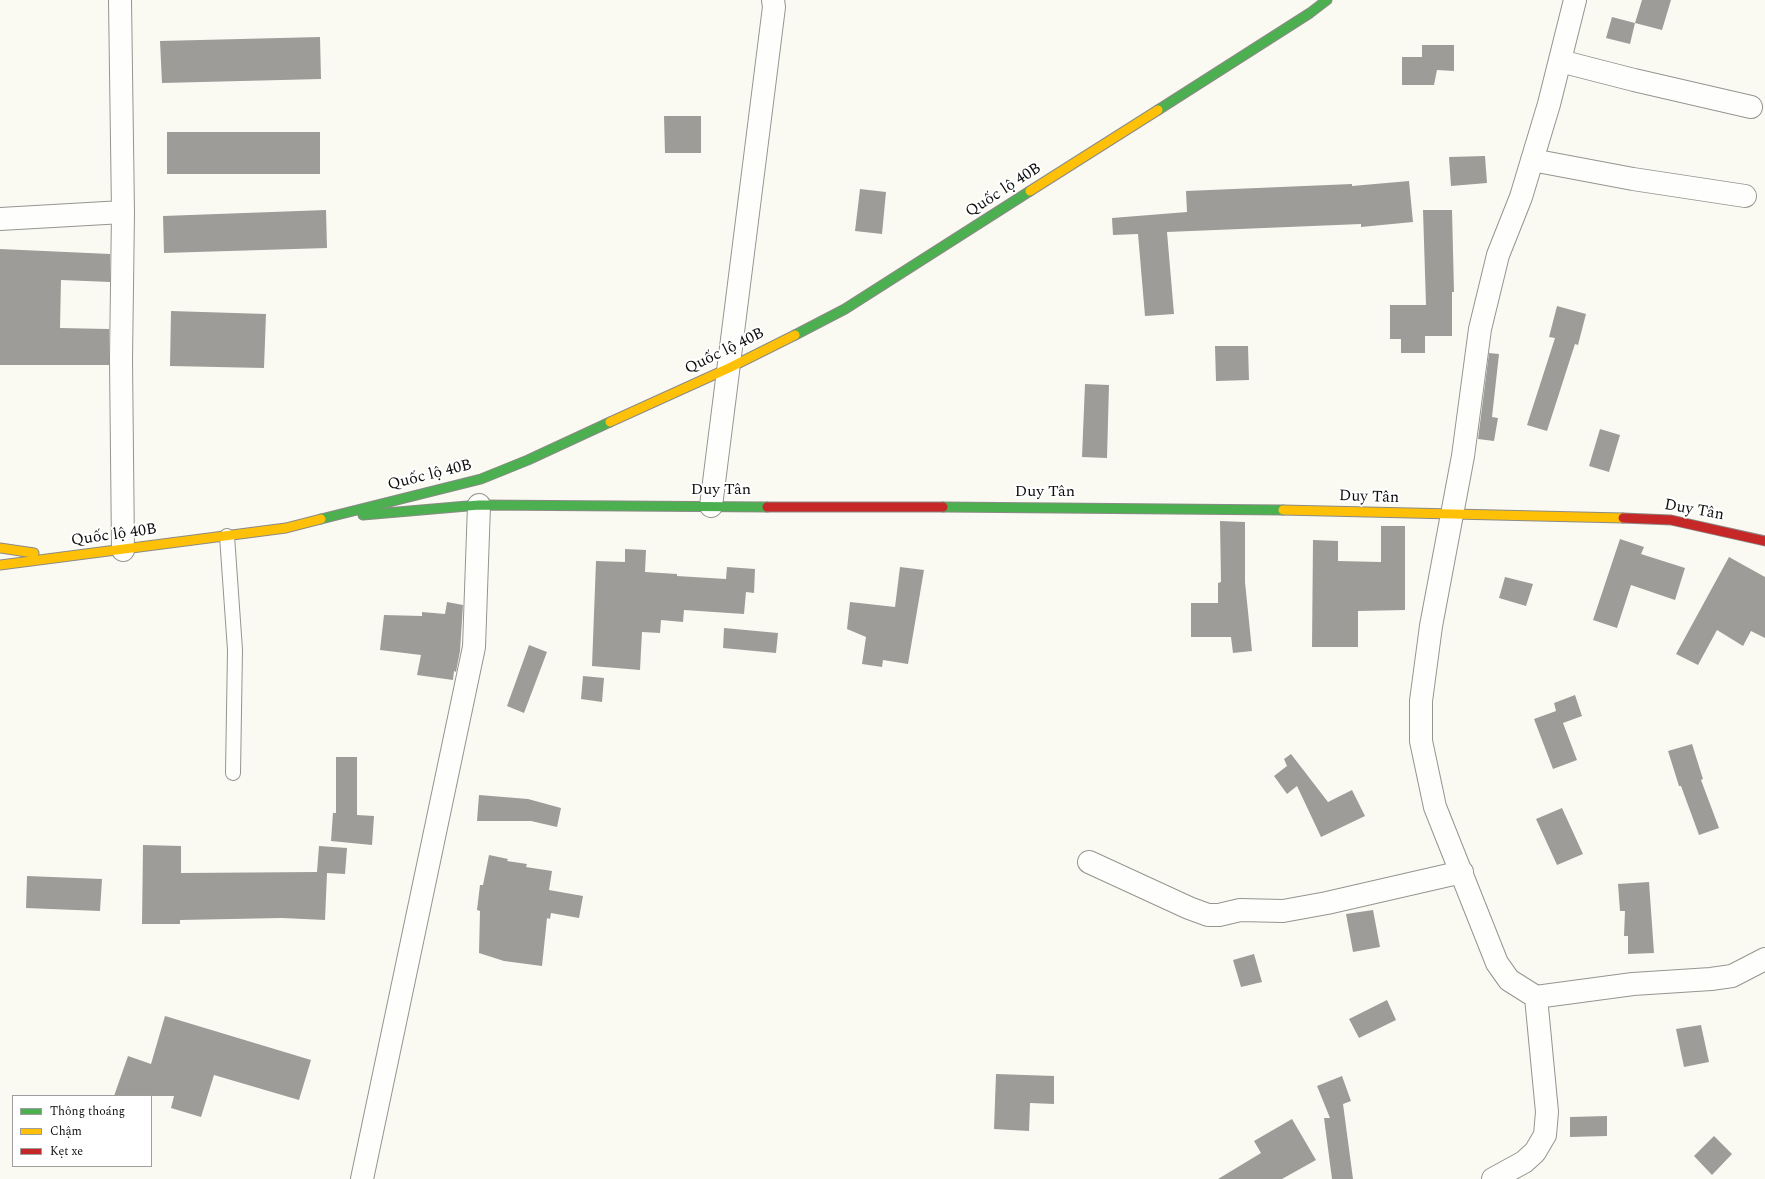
<!DOCTYPE html>
<html>
<head>
<meta charset="utf-8">
<style>
	body { margin:0 }
	#map { position:relative; width:1765px; height:1179px; overflow:hidden; background:#fbfaf2; font-family:Spectral,serif }
	canvas { display:block }
	.legend { position:absolute; left:12px; top:1095px; width:140px; height:72px; box-sizing:border-box; background:#fff; border:1px solid #9e9e9e; margin:0; padding:5px 7px; list-style:none; font-size:12px; color:#0d0d0d }
	.legend li { display:flex; align-items:center; gap:8px; height:20px }
	.legend b { width:20px; border:1px solid #9e9e9e }
</style>
</head>
<body>
<div id="map">
<canvas width="1765" height="1179"></canvas>
<ul class="legend">
<li><b style="height:5px;background:#4caf50"></b>Thông thoáng</li>
<li><b style="height:5px;background:#ffc107"></b>Chậm</li>
<li><b style="height:5px;background:#c62828"></b>Kẹt xe</li>
</ul>
</div>
<script>
const context = document.querySelector('canvas').getContext('2d');
context.lineJoin = 'round';
function paint(path, color) { context.fillStyle = color; context.fill(path, 'evenodd'); }
function strokePath(path, color, width, dash) { context.strokeStyle = color; context.lineWidth = width; context.lineCap = dash ? 'butt' : 'round'; context.setLineDash(dash || []); context.stroke(path); }
function drawText(font, color, halo, rows, align = 'center') {
  context.font = font + ' Spectral,serif'; context.lineWidth = 4; context.setLineDash([]); context.textBaseline = 'middle'; context.strokeStyle = halo; context.fillStyle = color; for (const [text, x, y, turn = 0] of rows) {
    context.save(); context.translate(x, y); context.rotate((+turn || 0) * Math.PI / 180); context.textAlign = isNaN(turn) ? turn : align; if (halo) context.strokeText(text, 0, 0); context.fillText(text, 0, 0); context.restore();
  }
}
paint(new Path2D(`
	M 1642,0 L 1671,0 L 1662,30 L 1635,23 Z
	M 1612,17 L 1635,23 L 1630,44 L 1606,38 Z
	M 320,37 L 321,79 L 162,83 L 160,41 Z
	M 1422,45 L 1454,45 L 1454,71 L 1437,70 L 1434,85 L 1402,85 L 1402,57 L 1422,57 Z
	M 664,116 L 701,116 L 701,153 L 665,153 Z
	M 167,132 L 320,132 L 320,174 L 167,174 Z
	M 1485,156 L 1487,183 L 1451,186 L 1449,157 Z
	M 1409,181 L 1413,222 L 1361,227 L 1361,224 L 1167,232 L 1174,314 L 1145,316 L 1138,234 L 1113,235 L 1112,218 L 1187,212 L 1186,191 L 1352,184 L 1352,186 Z
	M 860,189 L 886,192 L 882,234 L 855,231 Z
	M 326,210 L 327,248 L 164,253 L 163,216 Z
	M 1423,210 L 1452,210 L 1454,292 L 1452,292 L 1452,336 L 1425,336 L 1425,353 L 1401,353 L 1401,339 L 1390,339 L 1390,305 L 1426,305 Z
	M 0,249 L 110,254 L 110,282 L 61,280 L 60,328 L 109,329 L 109,365 L 0,365 Z
	M 1557,306 L 1586,314 L 1578,345 L 1575,344 L 1547,431 L 1527,425 L 1555,338 L 1549,337 Z
	M 171,311 L 266,314 L 264,368 L 170,366 Z
	M 1215,346 L 1248,346 L 1249,380 L 1216,381 Z
	M 1489,353 L 1499,354 L 1492,417 L 1498,418 L 1494,441 L 1478,439 Z
	M 1085,384 L 1109,385 L 1107,458 L 1082,457 Z
	M 1600,429 L 1620,435 L 1609,472 L 1589,466 Z
	M 1220,521 L 1245,522 L 1245,582 L 1252,651 L 1233,653 L 1231,637 L 1191,637 L 1191,603 L 1218,603 L 1218,583 L 1221,582 Z
	M 1381,526 L 1405,526 L 1405,610 L 1358,611 L 1358,647 L 1312,647 L 1313,540 L 1338,541 L 1338,561 L 1381,562 Z
	M 1620,539 L 1644,547 L 1641,554 L 1685,568 L 1675,600 L 1631,585 L 1617,628 L 1593,620 Z
	M 625,549 L 646,550 L 645,572 L 677,574 L 677,576 L 726,579 L 727,567 L 755,569 L 754,593 L 746,592 L 744,614 L 684,610 L 683,622 L 661,620 L 660,633 L 642,632 L 640,670 L 592,666 L 596,561 L 625,562 Z
	M 1729,557 L 1765,577 L 1765,638 L 1751,631 L 1743,646 L 1717,630 L 1698,665 L 1676,654 Z
	M 900,567 L 924,570 L 908,664 L 883,660 L 882,667 L 862,664 L 866,637 L 847,629 L 850,602 L 895,607 Z
	M 1505,577 L 1533,584 L 1526,606 L 1499,598 Z
	M 447,602 L 463,605 L 460,651 L 456,672 L 454,671 L 453,680 L 417,675 L 421,655 L 380,650 L 384,615 L 422,616 L 422,612 L 445,614 Z
	M 724,628 L 778,633 L 776,653 L 723,648 Z
	M 529,645 L 547,652 L 524,713 L 507,706 Z
	M 583,676 L 604,678 L 602,702 L 581,699 Z
	M 1575,695 L 1582,716 L 1563,723 L 1577,760 L 1553,769 L 1534,719 L 1556,711 L 1554,703 Z
	M 1692,744 L 1703,779 L 1701,780 L 1719,828 L 1699,835 L 1681,786 L 1679,786 L 1668,751 Z
	M 1291,754 L 1328,802 L 1352,790 L 1365,816 L 1321,837 L 1297,786 L 1287,794 L 1274,776 L 1287,766 L 1284,759 Z
	M 336,757 L 357,757 L 357,815 L 374,816 L 372,845 L 331,841 L 333,813 L 336,813 Z
	M 479,795 L 528,799 L 561,808 L 557,827 L 531,821 L 477,821 Z
	M 1562,808 L 1583,854 L 1557,865 L 1536,819 Z
	M 143,845 L 181,846 L 181,873 L 317,872 L 319,846 L 347,848 L 345,874 L 327,873 L 325,920 L 282,918 L 180,920 L 180,924 L 142,924 Z
	M 489,855 L 508,859 L 507,861 L 527,864 L 526,867 L 552,871 L 549,890 L 583,896 L 579,918 L 551,913 L 550,919 L 547,918 L 542,966 L 504,961 L 479,953 L 480,911 L 477,910 L 480,885 L 483,885 Z
	M 27,876 L 102,879 L 100,911 L 26,908 Z
	M 1649,882 L 1654,953 L 1628,954 L 1628,936 L 1624,936 L 1625,911 L 1620,911 L 1618,884 Z
	M 1373,910 L 1380,947 L 1353,952 L 1346,914 Z
	M 1254,954 L 1262,982 L 1241,987 L 1233,960 Z
	M 1387,1000 L 1396,1020 L 1359,1038 L 1349,1019 Z
	M 165,1016 L 311,1060 L 299,1100 L 214,1075 L 201,1117 L 171,1108 L 174,1096 L 114,1096 L 128,1056 L 151,1064 Z
	M 1701,1025 L 1709,1062 L 1684,1067 L 1676,1029 Z
	M 996,1074 L 1054,1076 L 1054,1104 L 1030,1103 L 1029,1131 L 994,1129 Z
	M 1342,1076 L 1351,1101 L 1343,1104 L 1353,1179 L 1332,1179 L 1324,1118 L 1330,1118 L 1317,1086 Z
	M 1607,1116 L 1607,1136 L 1570,1137 L 1570,1117 Z
	M 1292,1119 L 1316,1160 L 1282,1179 L 1218,1179 L 1261,1153 L 1254,1141 Z
	M 1714,1136 L 1732,1154 L 1712,1175 L 1694,1156 Z`), '#9e9c98');
const lane = new Path2D(`
	M 227,536 L 235,650 L 233,773`);
const street = new Path2D(`
	M 120,0 L 123,212 L 121,359 L 123,550
	M 1575,0 L 1549,104 L 1521,197 L 1498,255 L 1480,329 L 1463,456 L 1431,626 L 1421,701 L 1421,741 L 1435,807 L 1497,963 L 1509,980 L 1536,997 L 1633,984 L 1711,979 L 1732,976 L 1765,959
	M 1560,61 L 1634,80 L 1751,107
	M 1532,160 L 1633,179 L 1745,196
	M 0,219 L 123,212
	M 711,506 L 774,7 L 773,0
	M 1089,862 L 1189,908 L 1208,915 L 1219,915 L 1240,910 L 1283,911 L 1327,903 L 1462,872
	M 362,1179 L 474,647 L 479,505
	M 1493,1179 L 1524,1162 L 1535,1152 L 1545,1135 L 1547,1112 L 1536,997`);
const fast = new Path2D(`
	M 1158,110 L 1310,13 L 1327,0
	M 795,335 L 845,309 L 1030,191
	M 943,507 L 1283,510
	M 363,515 L 479,505 L 767,507
	M 321,519 L 481,479 L 528,460 L 610,422`);
const slow = new Path2D(`
	M 1030,191 L 1158,110
	M 610,422 L 729,368 L 795,335
	M 1283,510 L 1623,518
	M 0,548 L 34,553
	M 0,565 L 286,528 L 321,519`);
const jam = new Path2D(`
	M 767,507 L 943,507
	M 1623,518 L 1671,520 L 1765,541`);
strokePath(lane, '#949490', 16);
strokePath(street, '#949490', 24);
strokePath(fast, '#8b8a87', 11);
strokePath(slow, '#8b8a87', 11);
strokePath(jam, '#8b8a87', 11);
strokePath(lane, '#fefefd', 14);
strokePath(street, '#fefefd', 22);
strokePath(fast, '#4caf50', 9);
strokePath(slow, '#ffc107', 9);
strokePath(jam, '#c62828', 9);
drawText('16px', '#0d0d0d', '#fff', [
	["Quốc lộ 40B",1004,191,-33],
	["Quốc lộ 40B",725,352,-26],
	["Quốc lộ 40B",430,476,-14],
	["Duy Tân",721,491],
	["Duy Tân",1045,493],
	["Duy Tân",1369,498,2],
	["Duy Tân",1694,511,10],
	["Quốc lộ 40B",114,536,-8]
]);
</script>
</body>
</html>
